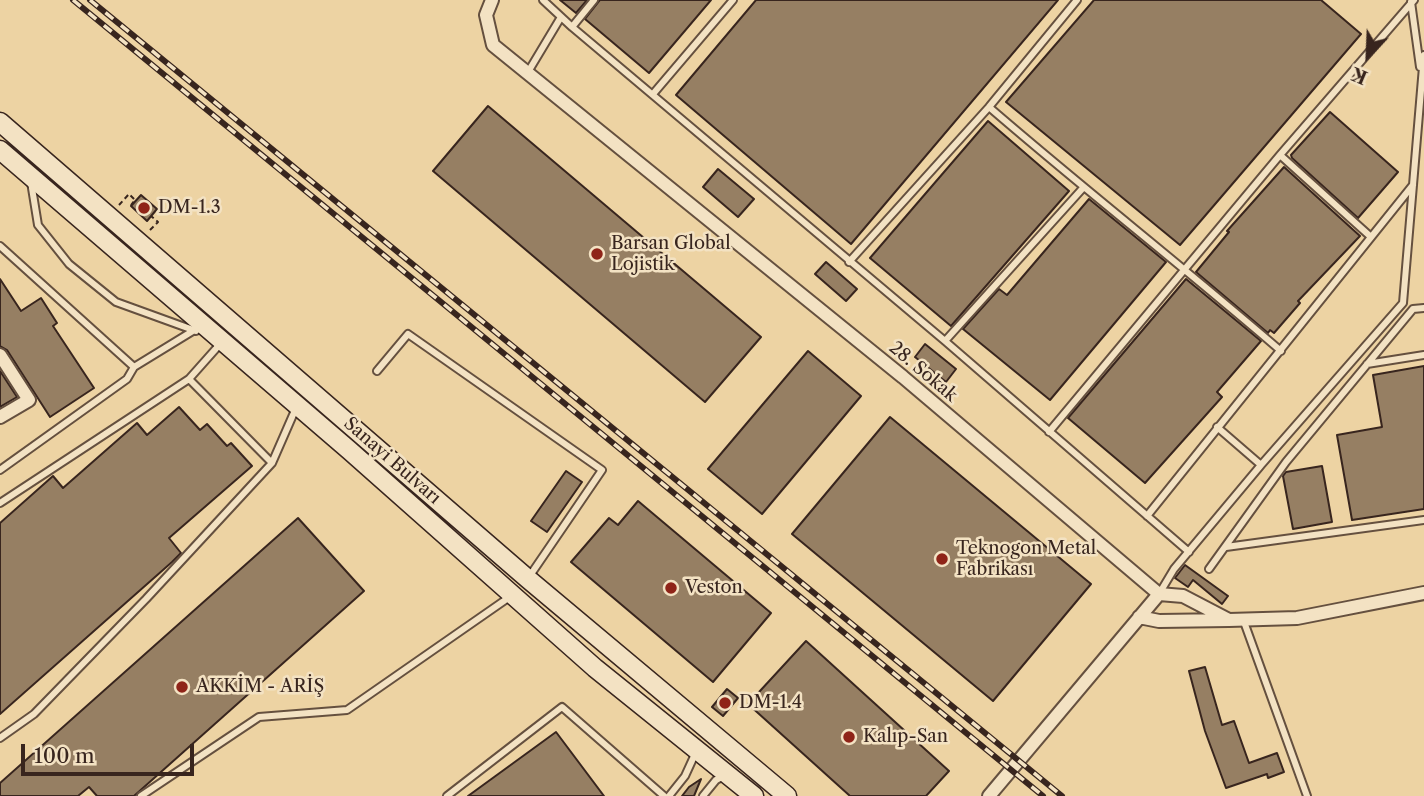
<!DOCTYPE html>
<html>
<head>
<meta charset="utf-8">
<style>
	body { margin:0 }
	#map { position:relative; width:1424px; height:796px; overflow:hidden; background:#edd3a3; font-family:"Libre Caslon Text",serif }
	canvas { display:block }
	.north { position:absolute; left:1333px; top:21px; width:70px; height:70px; -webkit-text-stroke:5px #f3e2c3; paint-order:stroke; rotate:203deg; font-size:19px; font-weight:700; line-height:28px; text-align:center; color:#38251e }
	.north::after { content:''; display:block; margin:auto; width:24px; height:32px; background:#38251e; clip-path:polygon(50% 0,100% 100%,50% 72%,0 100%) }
	.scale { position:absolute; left:21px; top:744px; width:173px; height:32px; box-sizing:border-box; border:4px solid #38251e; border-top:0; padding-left:9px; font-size:21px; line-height:24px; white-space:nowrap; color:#38251e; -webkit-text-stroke:5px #f3e2c3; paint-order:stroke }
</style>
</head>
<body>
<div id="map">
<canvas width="1424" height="796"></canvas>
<div class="north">K</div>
<div class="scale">100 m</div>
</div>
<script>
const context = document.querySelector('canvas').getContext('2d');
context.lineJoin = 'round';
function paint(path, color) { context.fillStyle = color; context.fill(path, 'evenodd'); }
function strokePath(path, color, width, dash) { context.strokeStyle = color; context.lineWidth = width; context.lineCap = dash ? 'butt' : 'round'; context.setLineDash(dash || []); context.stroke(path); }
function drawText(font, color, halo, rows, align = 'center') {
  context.font = font + ' "Libre Caslon Text",serif'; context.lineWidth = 5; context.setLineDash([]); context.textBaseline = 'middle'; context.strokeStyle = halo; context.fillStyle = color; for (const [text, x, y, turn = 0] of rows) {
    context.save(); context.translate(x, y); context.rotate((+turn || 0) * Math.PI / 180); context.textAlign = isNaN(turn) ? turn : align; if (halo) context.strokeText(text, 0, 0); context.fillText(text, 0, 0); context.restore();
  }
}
const building = new Path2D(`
	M 560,0 L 587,0 L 576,13 Z
	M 600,0 L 711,0 L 649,73 L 585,19 Z
	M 756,0 L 1058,0 L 851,244 L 676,95 Z
	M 1094,0 L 1321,0 L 1361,34 L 1180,245 L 1006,102 Z
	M 488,106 L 761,337 L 705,402 L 433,171 Z
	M 1330,112 L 1398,172 L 1358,218 L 1292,158 L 1291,155 Z
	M 988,121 L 1069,191 L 951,326 L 870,258 Z
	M 1284,167 L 1360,236 L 1298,301 L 1300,303 L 1274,333 L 1270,330 L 1268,333 L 1196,272 L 1229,232 L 1227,231 Z
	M 718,169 L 754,199 L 738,217 L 703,187 Z
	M 141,195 L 157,209 L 147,221 L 131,206 Z
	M 1089,199 L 1166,262 L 1050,400 L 963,329 L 999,289 L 1007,295 Z
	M 826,262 L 857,289 L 846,301 L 815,274 Z
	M 0,279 L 21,311 L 41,298 L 57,323 L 53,326 L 94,388 L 50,417 L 7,350 L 0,346 Z
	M 1186,279 L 1261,341 L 1217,392 L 1222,397 L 1145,483 L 1068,418 Z
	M 925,344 L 956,369 L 946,382 L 915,357 Z
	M 808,351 L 861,396 L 762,514 L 708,469 Z
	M 1424,366 L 1424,509 L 1352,520 L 1337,435 L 1382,427 L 1373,375 Z
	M 0,371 L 17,397 L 0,407 Z
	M 179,407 L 200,430 L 207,424 L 227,446 L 231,443 L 252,466 L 169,538 L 181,553 L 172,562 L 0,714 L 0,523 L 53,476 L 63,488 L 137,423 L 147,435 Z
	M 890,417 L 1091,584 L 993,701 L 792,534 Z
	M 1322,466 L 1332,522 L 1293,529 L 1283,476 L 1286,472 Z
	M 566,471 L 582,482 L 547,532 L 531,521 Z
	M 638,501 L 771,613 L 713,682 L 571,562 L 609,518 L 618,525 Z
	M 298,518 L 364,591 L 134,796 L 97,796 L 89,787 L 78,796 L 0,796 L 0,783 Z
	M 1185,565 L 1228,596 L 1222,604 L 1193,580 L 1188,587 L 1175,578 Z
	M 806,641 L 949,771 L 926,796 L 850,796 L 748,704 Z
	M 1205,667 L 1222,725 L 1234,721 L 1249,763 L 1277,753 L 1284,772 L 1268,778 L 1267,774 L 1226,788 L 1205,731 L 1189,671 Z
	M 727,689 L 738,698 L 723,716 L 712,707 Z
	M 556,732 L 604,796 L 468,796 Z
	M 701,779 L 694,796 L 682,796 L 689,787 Z`);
paint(building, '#967f63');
strokePath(building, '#38251e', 2);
const service = new Path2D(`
	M 543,0 L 572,27 L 945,341 L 1189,552
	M 1411,2 L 1420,67
	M 572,27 L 594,0
	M 528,72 L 561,17
	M 653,94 L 733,0
	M 989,107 C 1085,190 1185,268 1281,351
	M 1280,155 L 1371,237
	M 31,182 L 38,225 L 69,264 L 116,302 L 196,331
	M 0,246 L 134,367
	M 849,262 L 989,107 L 1077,0
	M 945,341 L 1083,188
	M 1367,364 L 1424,355
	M 377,371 L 408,334 L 602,470 L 529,577
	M 189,379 L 221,343
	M 1217,427 L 1261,465
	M 1049,432 L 1280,155 L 1414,0
	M 0,470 L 127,379 L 134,367 L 201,326
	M 0,503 L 189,379 L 272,463
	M 1147,516 L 1413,185
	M 1226,547 L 1424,520
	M 1209,569 L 1286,462 L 1413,309 L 1424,308
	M 1159,594 L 1174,569 L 1261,465 L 1403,303 L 1424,55
	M 1243,619 L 1307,796
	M 0,738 L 34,714 L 146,599 L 272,463 L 296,408
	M 141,796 L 259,717 L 347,710 L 511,596
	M 447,796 L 562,707 L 664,796
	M 669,796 L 685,776 L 696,752
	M 703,796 L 716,780 L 724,776`);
const minor = new Path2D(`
	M 492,0 L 486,15 L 493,45 L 903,377 L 1159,594 L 989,796
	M 0,355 L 29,400 L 0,417
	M 1139,617 L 1159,621 L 1229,620 L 1183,596 L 1159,594
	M 1229,620 L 1297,618 L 1424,593`);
const secondary = new Path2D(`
	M 0,122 L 528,579 L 787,796
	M 0,150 L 349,450 L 595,668 L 754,796`);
strokePath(service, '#65503f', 10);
strokePath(minor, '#65503f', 16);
strokePath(secondary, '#38251e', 21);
strokePath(new Path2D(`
	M 119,205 L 129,194 L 135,200 L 131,205
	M 150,230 L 158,222 L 151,216`), '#38251e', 2, [5, 3.5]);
strokePath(service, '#f3e2c3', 6);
strokePath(minor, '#f3e2c3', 12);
strokePath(secondary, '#f3e2c3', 18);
const rail = new Path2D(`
	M 73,0 L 1043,796
	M 90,0 L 1062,796`);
strokePath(rail, '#38251e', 6);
strokePath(rail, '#f3e2c3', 3.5, [10]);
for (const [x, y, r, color] of [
	[144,208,7,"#8f2418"],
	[597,254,7,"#8f2418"],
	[942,559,7,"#8f2418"],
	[671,588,7,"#8f2418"],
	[182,687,7,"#8f2418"],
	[725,703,7,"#8f2418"],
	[849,737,7,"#8f2418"]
]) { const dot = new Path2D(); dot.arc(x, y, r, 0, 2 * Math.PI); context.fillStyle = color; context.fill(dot); strokePath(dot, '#f3e2c3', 2.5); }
drawText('18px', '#38251e', '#f3e2c3', [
	["DM-1.3",158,208],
	["Barsan Global",611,244],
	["Lojistik",611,265],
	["Teknogon Metal",956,549],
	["Fabrikası",956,570],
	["Veston",685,588],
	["AKKİM - ARİŞ",196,687],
	["DM-1.4",739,703],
	["Kalıp-San",863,737]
], 'left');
drawText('18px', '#38251e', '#f3e2c3', [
	["28. Sokak",923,372,40],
	["Sanayi Bulvarı",392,461,41]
]);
</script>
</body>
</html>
